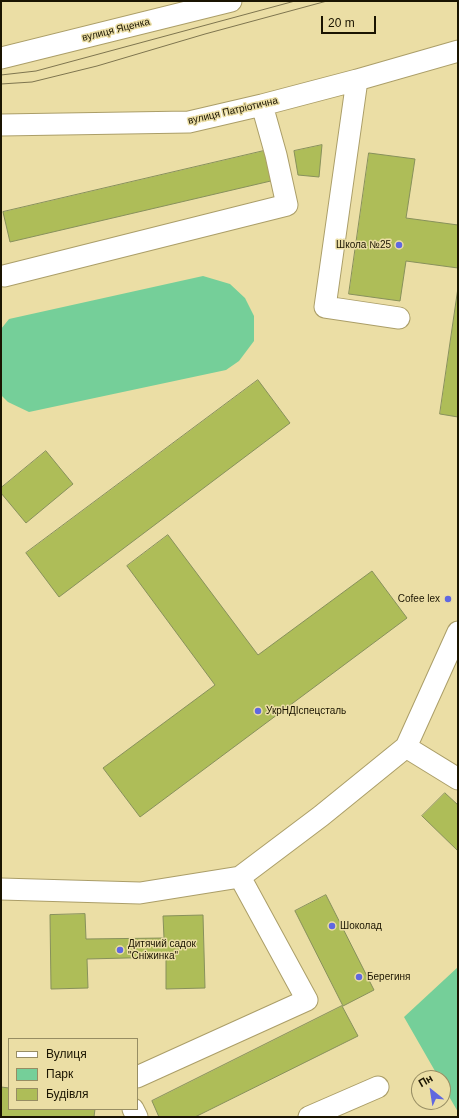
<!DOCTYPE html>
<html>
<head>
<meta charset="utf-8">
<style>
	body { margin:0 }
	#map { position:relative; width:459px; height:1118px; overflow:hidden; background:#ebdea5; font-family:Helvetica,sans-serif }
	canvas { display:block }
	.frame { position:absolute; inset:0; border:2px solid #1a1401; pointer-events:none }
	.legend { position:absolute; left:8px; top:1038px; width:130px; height:72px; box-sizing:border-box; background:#ebdea5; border:1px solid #978d63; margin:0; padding:5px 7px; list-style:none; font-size:12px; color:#1a1401 }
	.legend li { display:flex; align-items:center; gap:8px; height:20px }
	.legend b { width:20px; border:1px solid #978d63 }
	.north { position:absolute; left:411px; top:1070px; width:40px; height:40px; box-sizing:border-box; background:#ebdea5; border:1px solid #978d63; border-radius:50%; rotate:330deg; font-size:11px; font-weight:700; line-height:16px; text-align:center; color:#1a1401 }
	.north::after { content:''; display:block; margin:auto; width:14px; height:18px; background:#6068e0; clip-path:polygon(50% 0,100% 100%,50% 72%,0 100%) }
	.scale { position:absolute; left:321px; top:16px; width:55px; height:18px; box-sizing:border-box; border:2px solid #1a1401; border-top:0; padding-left:5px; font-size:12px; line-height:14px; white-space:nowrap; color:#1a1401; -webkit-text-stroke:3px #ebdea5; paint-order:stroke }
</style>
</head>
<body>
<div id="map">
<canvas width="459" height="1118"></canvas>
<div class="frame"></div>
<ul class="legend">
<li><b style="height:5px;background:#fff"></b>Вулиця</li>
<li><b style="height:11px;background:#75cf99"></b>Парк</li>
<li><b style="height:11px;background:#aebd58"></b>Будівля</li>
</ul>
<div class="north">Пн</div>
<div class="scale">20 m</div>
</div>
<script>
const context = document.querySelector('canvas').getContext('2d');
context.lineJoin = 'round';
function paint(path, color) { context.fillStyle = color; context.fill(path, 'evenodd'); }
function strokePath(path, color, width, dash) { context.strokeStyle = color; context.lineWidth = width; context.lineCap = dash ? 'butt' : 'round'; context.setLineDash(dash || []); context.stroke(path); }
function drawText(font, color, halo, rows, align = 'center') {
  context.font = font + ' Helvetica,sans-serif'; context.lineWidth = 3; context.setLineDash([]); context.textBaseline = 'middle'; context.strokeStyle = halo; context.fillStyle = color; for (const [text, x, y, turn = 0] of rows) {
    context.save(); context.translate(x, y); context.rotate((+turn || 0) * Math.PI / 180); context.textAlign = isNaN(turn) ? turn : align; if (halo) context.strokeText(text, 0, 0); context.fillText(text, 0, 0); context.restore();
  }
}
paint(new Path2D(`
	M 203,276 L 230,284 L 245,298 L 254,316 L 254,341 L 239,361 L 226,370 L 29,412 L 8,402 L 1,395 L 1,329 L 9,319 Z
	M 458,967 L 458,1112 L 443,1086 L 443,1078 L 439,1078 L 404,1017 Z`), '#75cf99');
const building = new Path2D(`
	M 322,145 L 319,177 L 298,175 L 294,151 Z
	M 268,150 L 275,180 L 10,242 L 3,212 Z
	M 369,153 L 415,159 L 406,218 L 458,225 L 458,268 L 406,261 L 400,301 L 349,294 Z
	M 458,288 L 458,417 L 440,414 Z
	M 258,380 L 290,423 L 59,597 L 26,553 Z
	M 46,451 L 73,484 L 26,523 L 1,493 L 1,488 Z
	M 168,535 L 258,655 L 372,571 L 407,618 L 140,817 L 103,768 L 215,685 L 127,566 Z
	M 445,793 L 458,805 L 458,851 L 422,816 Z
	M 326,895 L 374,990 L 343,1006 L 295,911 Z
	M 85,914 L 86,939 L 164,938 L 163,916 L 203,915 L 205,988 L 166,989 L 166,957 L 87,959 L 88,988 L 51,989 L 50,915 Z
	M 342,1006 L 358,1036 L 195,1117 L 159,1117 L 152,1101 Z
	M 1,1087 L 9,1088 L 9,1109 L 95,1109 L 94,1117 L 1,1117 Z`);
paint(building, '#aebd58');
strokePath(building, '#87905b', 1);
const minor = new Path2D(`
	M 1,58 L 231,1
	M 357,80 L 325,307 L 399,318
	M 1,125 L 189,122 L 262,105 L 357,80 L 458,51
	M 4,276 L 287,205 L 276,155 L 262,105
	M 406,747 L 458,779
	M 1,889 L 140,893 L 240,877 L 321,816 L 406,747 L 458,632
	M 137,1077 L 307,1000 L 240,877
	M 133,1109 L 137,1117
	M 309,1117 L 378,1087`);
strokePath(minor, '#ab9e68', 23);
strokePath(minor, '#fff', 21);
strokePath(new Path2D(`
	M 1,75 L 36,71 L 295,1
	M 1,84 L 32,82 L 97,66 L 205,34 L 327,1`), '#7e754f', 1);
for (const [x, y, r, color] of [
	[399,245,4,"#6068e0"],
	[448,599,4,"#6068e0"],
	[258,711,4,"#6068e0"],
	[332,926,4,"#6068e0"],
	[120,950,4,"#6068e0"],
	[359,977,4,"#6068e0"]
]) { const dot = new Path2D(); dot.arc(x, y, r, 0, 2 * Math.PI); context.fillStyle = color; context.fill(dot); strokePath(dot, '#ebdea5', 1.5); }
drawText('10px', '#1a1401', '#ebdea5', [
	["вулиця Яценка",116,30,-14],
	["вулиця Патріотична",233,111,-13]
]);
drawText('10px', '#1a1401', '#ebdea5', [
	["Школа №25",391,245,"right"],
	["Cofee lex",440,599,"right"],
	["УкрНДІспецсталь",266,711],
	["Шоколад",340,926],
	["Дитячий садок",128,944],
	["\"Сніжинка\"",128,956],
	["Берегиня",367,977]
], 'left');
</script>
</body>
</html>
